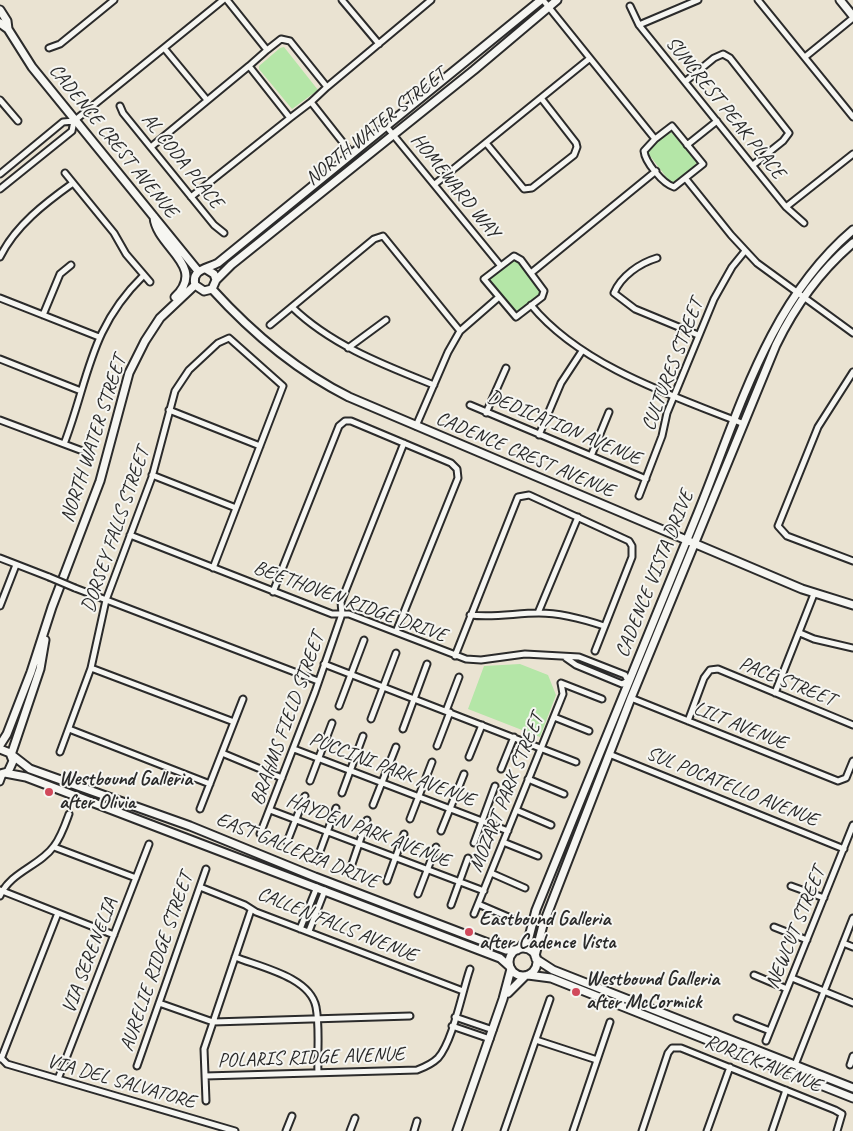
<!DOCTYPE html>
<html>
<head>
<meta charset="utf-8">
<style>
	body { margin:0 }
	canvas { display:block; background:#eae3d2 }
</style>
</head>
<body>
<canvas width="853" height="1131"></canvas>
<script>
const context = document.querySelector('canvas').getContext('2d');
context.lineJoin = 'round';
function paint(path, color) { context.fillStyle = color; context.fill(path, 'evenodd'); }
function strokePath(path, color, width, dash) { context.strokeStyle = color; context.lineWidth = width; context.lineCap = dash ? 'butt' : 'round'; context.setLineDash(dash || []); context.stroke(path); }
function drawText(font, color, halo, rows, align = 'center') {
  context.font = font + ' Caveat,sans-serif'; context.lineWidth = 4; context.setLineDash([]); context.textBaseline = 'middle'; context.strokeStyle = halo; context.fillStyle = color; for (const [text, x, y, turn = 0] of rows) {
    context.save(); context.translate(x, y); context.rotate((+turn || 0) * Math.PI / 180); context.textAlign = isNaN(turn) ? turn : align; if (halo) context.strokeText(text, 0, 0); context.fillText(text, 0, 0); context.restore();
  }
}
paint(new Path2D(`
	M 284,47 L 318,90 L 292,109 L 259,69 L 259,66 L 280,48 Z
	M 671,132 L 697,162 L 695,168 L 675,183 L 670,182 L 647,152 L 651,146 Z
	M 513,259 L 520,263 L 541,290 C 539,298 522,311 515,313 L 489,282 L 491,275 Z
	M 520,664 L 548,675 L 556,695 L 540,737 L 468,709 L 484,666 Z`), '#b4e6a7');
const street = new Path2D(`
	M 227,0 L 267,50 L 281,39 L 290,41 L 327,87 L 311,102 L 352,154
	M 342,0 L 379,44
	M 543,0 L 655,139
	M 758,0 L 853,117
	M 630,6 L 639,25 L 786,207 L 804,223
	M 639,25 L 698,0
	M 49,48 L 60,44 L 114,0
	M 164,48 L 207,100
	M 267,50 L 249,66 L 290,118 L 311,102
	M 805,57 L 853,18
	M 686,81 L 714,58 L 723,54 L 730,58 L 789,133 L 783,141 L 753,165
	M 327,87 L 431,0
	M 0,100 L 18,121
	M 120,106 L 123,113 L 214,225 L 224,233
	M 74,121 L 223,0
	M 386,126 L 500,265
	M 672,126 L 703,164 L 674,187 C 663,184 645,162 644,151 L 655,139 Z
	M 486,143 L 524,189 L 532,188 L 574,155 L 577,147 L 576,143 L 541,98
	M 687,145 L 717,121
	M 151,147 L 249,66
	M 65,173 L 114,233 L 126,254 L 150,282
	M 0,174 L 63,122 L 74,121
	M 686,179 L 731,235 L 757,263 L 853,333
	M 435,184 L 589,59
	M 0,189 L 72,131 L 74,121
	M 191,197 L 290,118
	M 786,207 L 853,154
	M 514,256 L 521,260 L 544,291 L 542,297 L 516,317 L 484,279 Z
	M 0,257 C 15,226 45,203 73,183
	M 657,258 C 640,263 621,276 614,293 L 635,309 L 698,335
	M 531,273 L 656,171
	M 0,298 L 99,337
	M 531,305 C 581,366 673,396 744,424
	M 292,307 C 331,345 384,365 434,385
	M 43,315 L 60,274 L 71,265
	M 270,325 L 374,239 L 383,236 L 460,331
	M 348,348 L 386,320
	M 0,359 L 81,391
	M 853,372 L 818,427 L 778,526 L 787,536 L 853,561
	M 470,405 L 646,479
	M 169,410 L 260,446
	M 486,413 L 506,368
	M 0,420 L 80,450
	M 416,426 L 448,352 L 460,331 L 499,297
	M 539,435 L 561,383 L 582,351
	M 64,444 C 89,379 89,329 143,276
	M 591,456 L 609,412
	M 152,475 L 236,508
	M 639,496 L 662,436 L 667,413 L 714,299 L 732,267 L 745,251
	M 130,535 L 332,614 L 349,614 L 466,659 L 481,660 L 525,654 L 579,657 L 625,675 L 628,681 L 622,684 L 576,665 L 566,658
	M 0,558 L 49,577
	M 75,588 L 318,681
	M 273,592 L 339,426 L 345,421 L 351,421 L 451,463 L 457,469 L 458,478 L 396,632
	M 0,606 L 16,565
	M 538,613 L 578,517
	M 470,615 C 494,618 516,613 539,613 C 562,613 583,619 604,626
	M 800,633 L 814,639 L 853,648
	M 455,656 L 518,497 L 529,495 L 629,541 L 632,546 L 632,557 L 595,651
	M 324,664 L 576,762
	M 91,668 L 234,722
	M 561,683 L 602,699
	M 775,693 L 814,594
	M 631,698 L 838,781 L 846,778 L 853,761
	M 339,706 L 364,640
	M 446,711 L 459,677
	M 554,717 L 589,731
	M 371,719 L 396,653
	M 688,721 L 704,678 L 710,670 L 718,669 L 853,725
	M 69,729 L 210,784
	M 403,729 L 427,664
	M 437,746 L 450,712
	M 294,749 L 508,831
	M 60,752 L 91,668 L 106,600 L 152,477 L 175,391 L 189,370 L 218,343 L 229,338 L 283,386 L 213,568
	M 222,753 L 282,778
	M 609,754 L 844,849
	M 469,757 L 482,725
	M 501,769 L 514,737
	M 528,779 L 564,794
	M 310,781 L 332,723
	M 0,782 L 3,774
	M 342,793 L 363,736
	M 373,805 L 396,747
	M 200,809 L 243,699
	M 270,810 L 484,891
	M 516,810 L 551,825
	M 410,819 L 432,762
	M 441,831 L 464,774
	M 260,834 L 315,692 L 342,614 L 341,602 L 404,443
	M 287,842 L 305,796
	M 503,842 L 538,856
	M 474,843 L 495,786
	M 54,847 L 136,878
	M 319,854 L 336,808
	M 351,867 L 367,820
	M 491,873 L 525,888
	M 387,881 L 404,834
	M 791,886 L 824,898
	M 200,887 L 245,905 L 256,912 L 463,991
	M 0,890 L 114,935
	M 418,894 L 436,847
	M 0,896 C 10,872 40,866 54,846 C 61,837 65,825 69,814
	M 478,904 L 513,919
	M 451,905 L 468,858
	M 474,914 L 563,694 L 561,683
	M 774,927 L 807,940
	M 300,929 L 317,887
	M 309,931 L 325,890
	M 843,943 L 853,947
	M 235,957 C 260,967 310,977 316,1007 C 320,1028 317,1052 318,1073
	M 754,975 L 787,989
	M 792,978 L 853,1003
	M 159,1003 L 213,1022 L 410,1016
	M 455,1017 L 493,1030
	M 737,1018 L 770,1031
	M 452,1026 L 490,1039
	M 536,1040 L 597,1060
	M 766,1041 L 853,825
	M 0,1057 L 7,1064 L 235,1131
	M 1,1059 L 58,913
	M 795,1065 L 853,918
	M 850,1065 L 853,1056
	M 137,1066 L 206,869
	M 205,1076 L 417,1070 C 425,1067 432,1064 438,1058 C 453,1041 462,992 470,969
	M 58,1079 L 149,844
	M 206,1101 L 204,1049 L 251,910
	M 286,1131 L 292,1116
	M 350,1131 L 355,1118
	M 414,1131 L 417,1121
	M 504,1131 L 550,999
	M 573,1131 L 610,1022
	M 642,1131 L 668,1053 L 672,1048 L 681,1048 L 835,1110 L 842,1114 L 837,1131
	M 707,1131 L 730,1067
	M 772,1131 L 786,1090`);
const secondary = new Path2D(`
	M 840,0 L 853,16
	M 0,10 L 7,21 L 8,29 L 32,67 L 198,271
	M 0,23 L 8,29
	M 154,217 C 156,247 208,266 175,297
	M 206,269 L 214,274 L 216,280 L 212,289 L 204,291 L 195,285 C 191,269 207,269 218,263 L 541,0
	M 216,280 L 231,265 L 474,70 L 557,0
	M 212,289 C 252,333 295,370 349,397 L 802,589 L 853,605
	M 0,745 L 7,734 L 31,672 L 52,607 L 100,481 L 129,373 L 145,341 L 160,318 L 195,285
	M 0,749 L 10,753 L 13,761 L 8,772 L 0,774
	M 11,755 L 40,669 L 45,640
	M 12,755 L 30,769 L 190,826 L 315,877 L 506,950 L 517,950
	M 5,773 L 26,777 L 500,958 L 509,966
	M509 962a14 14 0 1 1 28 0a14 14 0 1 1-28 0Z
	M 519,949 L 529,937 L 536,910 C 589,780 641,650 695,520 C 737,419 766,304 853,230
	M 535,956 L 543,925 L 631,698 L 776,345 C 795,306 820,271 853,243
	M 536,959 L 553,970 L 853,1088
	M 528,975 L 551,978 L 853,1098
	M 508,993 L 525,976
	M 457,1131 L 503,999 L 511,969`);
strokePath(street, '#2b2b2b', 9);
strokePath(secondary, '#2b2b2b', 11);
strokePath(street, '#f6f6f2', 5);
strokePath(secondary, '#f6f6f2', 7);
const streetBridge = new Path2D(`
	M 49,577 L 75,588`);
strokePath(streetBridge, '#2b2b2b', 9, []);
strokePath(streetBridge, '#f6f6f2', 5);
for (const [x, y, r, color] of [
	[49,792,5,"#d1495b"],
	[469,932,5,"#d1495b"],
	[576,992,5,"#d1495b"]
]) { const dot = new Path2D(); dot.arc(x, y, r, 0, 2 * Math.PI); context.fillStyle = color; context.fill(dot); strokePath(dot, '#f6f6f2', 2); }
drawText('20px', '#2b2b2b', '#f6f6f2', [
	["SUNCREST PEAK PLACE",725,108,51],
	["NORTH WATER STREET",376,127,-39],
	["CADENCE CREST AVENUE",113,141,51],
	["AL CODA PLACE",182,161,51],
	["HOMEWARD WAY",455,186,51],
	["CULTURES STREET",673,365,-69],
	["DEDICATION AVENUE",564,428,23],
	["NORTH WATER STREET",94,439,-72],
	["CADENCE CREST AVENUE",525,455,23],
	["DORSEY FALLS STREET",116,530,-71],
	["CADENCE VISTA DRIVE",655,574,-68],
	["BEETHOVEN RIDGE DRIVE",350,602,20],
	["PACE STREET",787,682,22],
	["BRAHMS FIELD STREET",288,719,-70],
	["LILT AVENUE",740,726,22],
	["PUCCINI PARK AVENUE",392,770,21],
	["SUL POCATELLO AVENUE",732,787,22],
	["MOZART PARK STREET",507,793,-68],
	["HAYDEN PARK AVENUE",368,831,21],
	["EAST GALLERIA DRIVE",297,851,22],
	["CALLEN FALLS AVENUE",337,925,22],
	["NEWCUT STREET",796,928,-68],
	["VIA SERENELIA",90,956,-69],
	["AURELIE RIDGE STREET",157,962,-71],
	["POLARIS RIDGE AVENUE",311,1058,-2],
	["RORICK AVENUE",763,1064,22],
	["VIA DEL SALVATORE",121,1082,16]
]);
drawText('bold 20px', '#2b2b2b', '#f6f6f2', [
	["Westbound Galleria",59,780],
	["after Olivia",59,803],
	["Eastbound Galleria",479,920],
	["after Cadence Vista",479,943],
	["Westbound Galleria",586,980],
	["after McCormick",586,1003]
], 'left');
</script>
</body>
</html>
